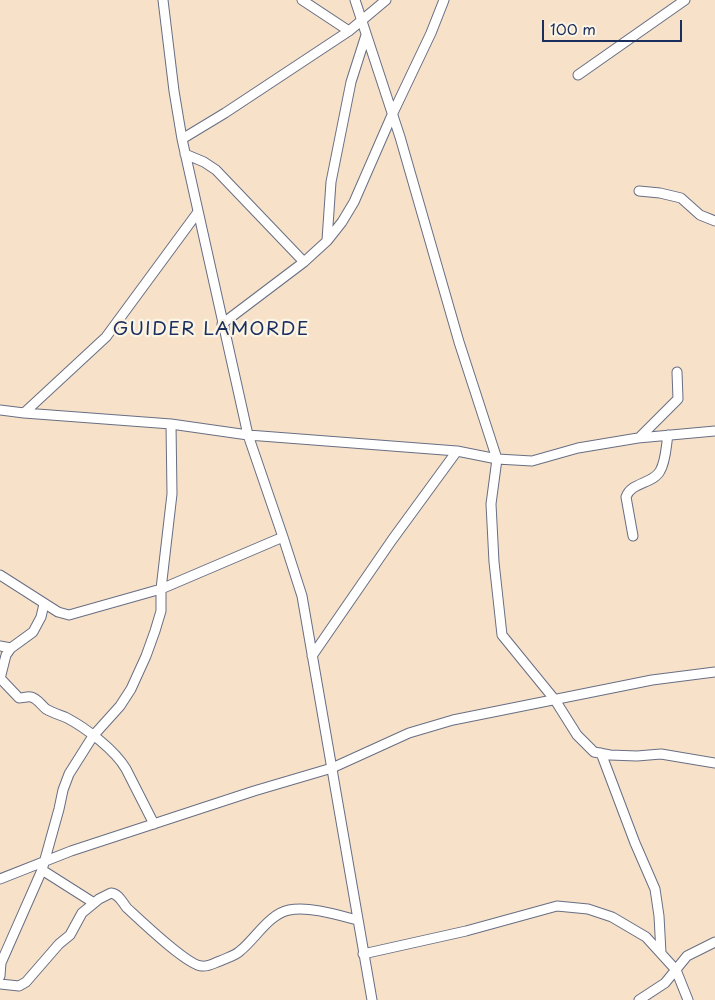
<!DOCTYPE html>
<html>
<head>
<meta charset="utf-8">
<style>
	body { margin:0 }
	#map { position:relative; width:715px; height:1000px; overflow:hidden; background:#f7e2c9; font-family:"Playpen Sans",sans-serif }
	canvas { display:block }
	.scale { position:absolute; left:542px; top:20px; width:140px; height:22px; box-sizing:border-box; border:2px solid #1b2f5e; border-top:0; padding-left:6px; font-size:15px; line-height:18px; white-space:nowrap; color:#1b2f5e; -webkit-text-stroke:4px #fcf5e5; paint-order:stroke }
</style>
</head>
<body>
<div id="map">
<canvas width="715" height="1000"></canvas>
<div class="scale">100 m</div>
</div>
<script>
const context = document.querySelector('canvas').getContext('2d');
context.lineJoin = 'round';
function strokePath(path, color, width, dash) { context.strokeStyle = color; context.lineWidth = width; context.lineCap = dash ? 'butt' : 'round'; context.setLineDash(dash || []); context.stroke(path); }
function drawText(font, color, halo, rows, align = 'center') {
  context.font = font + ' "Playpen Sans",sans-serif'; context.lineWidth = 4.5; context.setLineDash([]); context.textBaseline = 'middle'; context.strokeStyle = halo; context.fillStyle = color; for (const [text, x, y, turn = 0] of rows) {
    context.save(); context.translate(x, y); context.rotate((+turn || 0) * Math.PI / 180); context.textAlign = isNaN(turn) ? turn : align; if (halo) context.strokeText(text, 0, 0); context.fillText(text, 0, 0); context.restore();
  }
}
const minor = new Path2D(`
	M 163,0 L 174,91 L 182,139 L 248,435 L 283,537 L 302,596 L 372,1000
	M 302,0 L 349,31
	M 355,0 L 400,137 L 459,342 L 497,459 L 491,504 L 494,562 L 502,635 L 555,700 L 577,735 L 594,752 L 610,755 L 637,756 L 661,754 L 715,763
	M 578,75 L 685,0
	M 182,139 L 225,113 L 349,31 L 386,0
	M 185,154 L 204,162 L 216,170 L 304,262
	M 639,191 L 660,193 L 681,198 L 700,215 L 715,221
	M 327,240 L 331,182 L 351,82 L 366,35
	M 222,324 L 304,262 L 327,241 L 342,222 L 354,202 L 392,115 L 431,33 L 444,0
	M 0,410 L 24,413 L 171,424 L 248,435 L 457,451 L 497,459 L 532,461 L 578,448 L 638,438 L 715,431
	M 24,413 L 106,337 L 198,212
	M 639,438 L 678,399 L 677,372
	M 633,536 L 626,497 C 631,482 653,484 660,471 C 666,461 666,446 668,435
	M 0,575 L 58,612 L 69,615 L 161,589 L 283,537
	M 0,646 L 11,648
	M 312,656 L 392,540 L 457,451
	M 0,678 L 19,698 C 23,698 28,696 31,697 C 37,698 41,705 46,709 C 53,713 60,715 67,718 C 86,728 115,750 126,769 L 154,824
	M 0,679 L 6,655 L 11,648 L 33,632 L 41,617 L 44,604
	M 601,753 L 635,843 L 655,889 L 659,916 L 661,953
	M 42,870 L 94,903
	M 0,879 L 71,851 L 254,791 L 332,768 L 409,733 L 453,720 L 652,680 L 715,672
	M 363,954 L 466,931 L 557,906 L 588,909 L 612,917 L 646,937 L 676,970 L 688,1000
	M 0,976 L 1,963 L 42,870 L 59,809 L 63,790 L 69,774 L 93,736 L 120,706 L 131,689 L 146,656 L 155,631 L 161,611 L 161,589 L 172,494 L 171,424
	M 0,984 L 19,986 L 26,982 L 59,944 L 70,935 L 82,913 L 99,899 L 111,893 C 119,894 122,902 127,908 C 139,919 188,966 202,966 C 208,967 214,963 220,961 C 226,958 235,956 240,951 C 256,938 269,914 289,910 C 309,906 338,915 357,920
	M 639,1000 L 665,983 L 687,956 L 715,942`);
strokePath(minor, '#686e83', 11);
strokePath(minor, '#fff', 9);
context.letterSpacing = '1px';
drawText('19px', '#1b2f5e', '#fcf5e5', [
	["GUIDER LAMORDE",211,330]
]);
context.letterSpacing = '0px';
</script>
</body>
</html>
